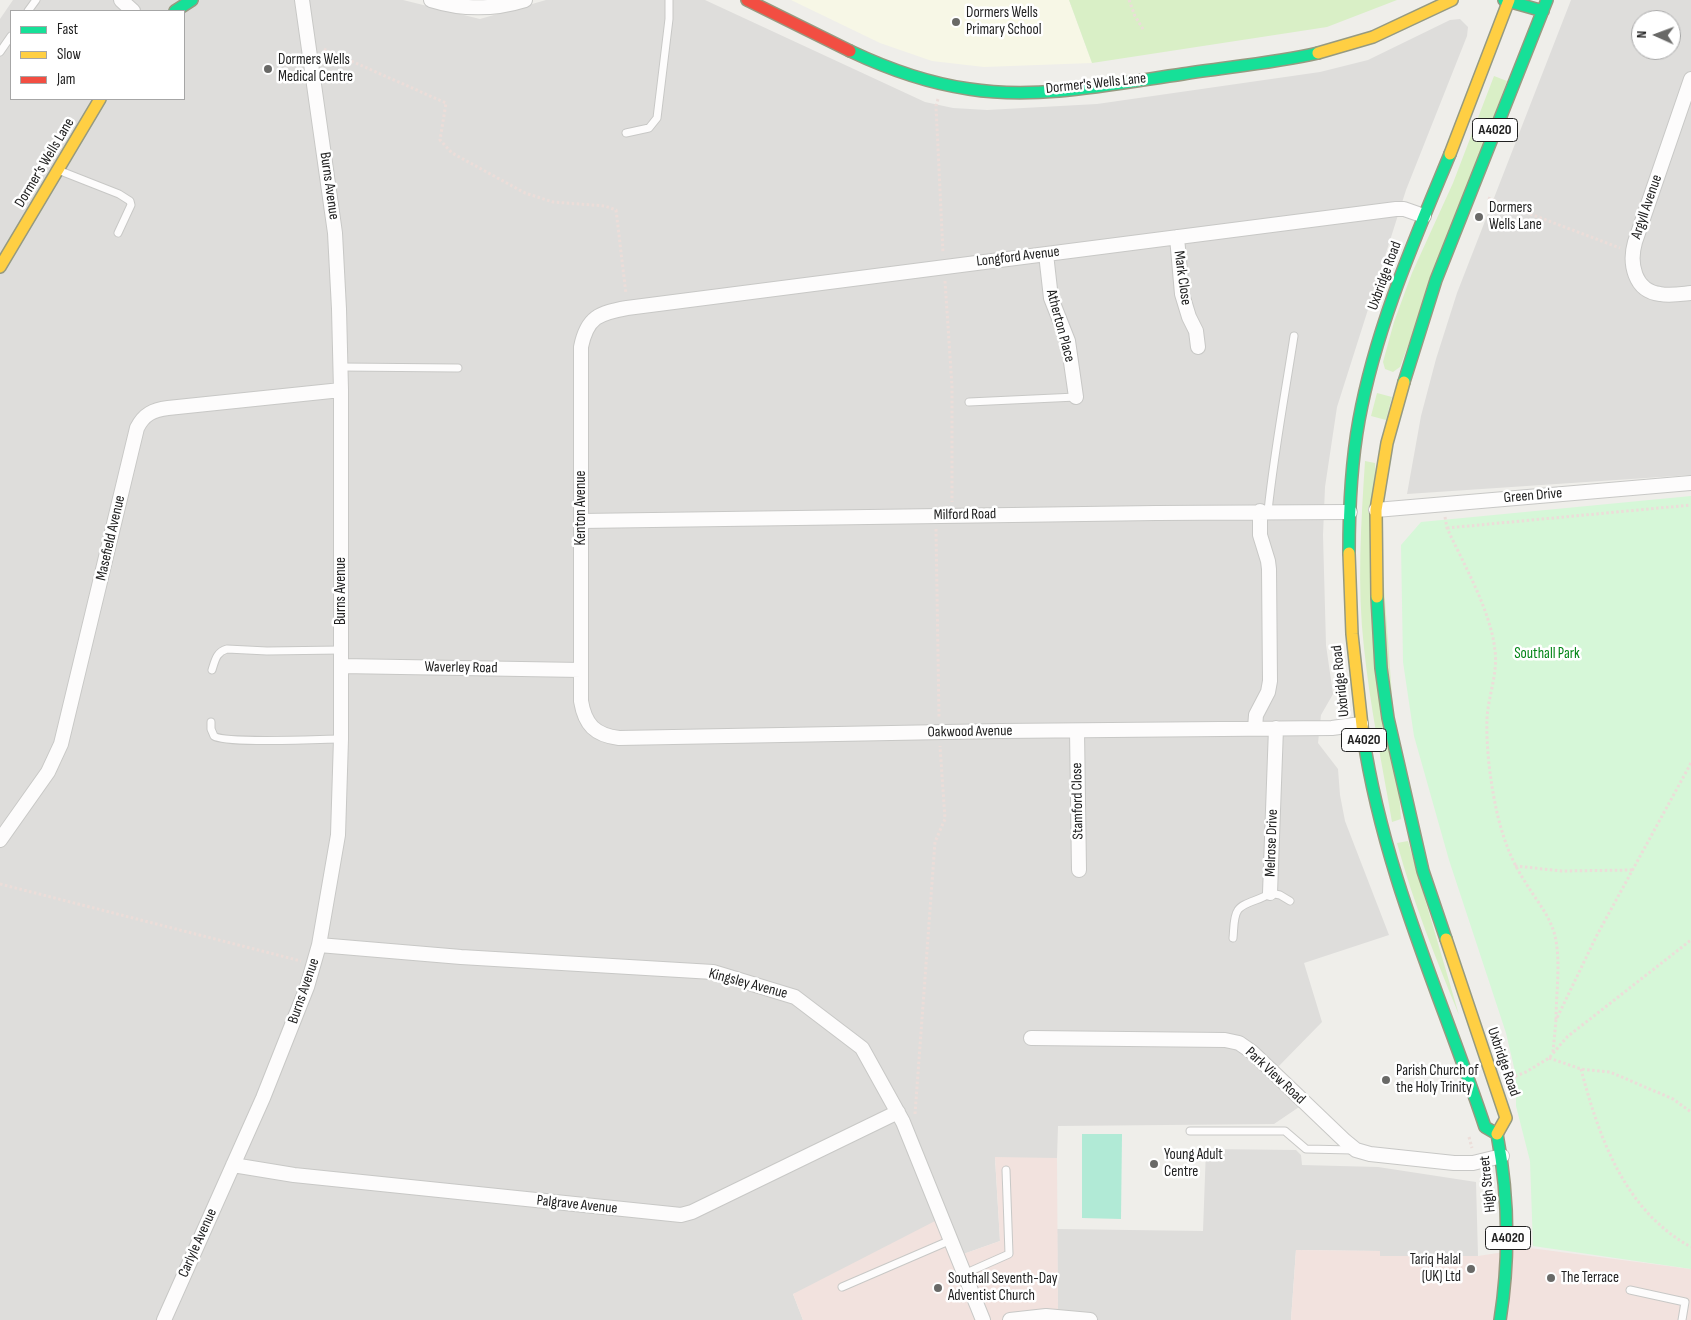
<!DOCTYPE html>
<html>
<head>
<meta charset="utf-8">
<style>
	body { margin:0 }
	#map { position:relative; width:1691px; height:1320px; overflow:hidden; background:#efeeea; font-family:"Sofia Sans Condensed",sans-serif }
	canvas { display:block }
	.legend { position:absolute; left:10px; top:10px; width:175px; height:90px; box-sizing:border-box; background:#fff; border:1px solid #a6a6a6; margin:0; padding:6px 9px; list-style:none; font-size:15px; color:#212121 }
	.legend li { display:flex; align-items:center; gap:10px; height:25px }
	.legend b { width:25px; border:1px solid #a6a6a6 }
	.north { position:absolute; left:1631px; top:10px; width:50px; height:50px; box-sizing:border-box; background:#fff; border:1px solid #a6a6a6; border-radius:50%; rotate:272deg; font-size:14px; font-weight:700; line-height:20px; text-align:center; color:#212121 }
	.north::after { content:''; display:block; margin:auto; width:18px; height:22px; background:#696967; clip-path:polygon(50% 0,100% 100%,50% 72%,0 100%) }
</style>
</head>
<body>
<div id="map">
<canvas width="1691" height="1320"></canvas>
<ul class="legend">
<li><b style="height:6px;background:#16e098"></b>Fast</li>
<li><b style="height:6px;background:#ffcf43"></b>Slow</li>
<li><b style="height:6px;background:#f24e42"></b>Jam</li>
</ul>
<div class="north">N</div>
</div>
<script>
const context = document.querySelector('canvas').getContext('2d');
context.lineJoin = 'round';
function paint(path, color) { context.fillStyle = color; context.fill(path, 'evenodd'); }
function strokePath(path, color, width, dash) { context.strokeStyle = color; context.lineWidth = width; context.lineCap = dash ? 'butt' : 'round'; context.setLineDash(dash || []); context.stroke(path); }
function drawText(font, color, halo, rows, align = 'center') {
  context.font = font + ' "Sofia Sans Condensed",sans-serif'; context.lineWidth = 5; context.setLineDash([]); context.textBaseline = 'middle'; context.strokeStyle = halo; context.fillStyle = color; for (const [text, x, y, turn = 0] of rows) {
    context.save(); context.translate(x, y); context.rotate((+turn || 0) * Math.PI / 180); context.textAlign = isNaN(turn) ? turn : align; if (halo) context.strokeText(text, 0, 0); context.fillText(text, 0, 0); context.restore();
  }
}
paint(new Path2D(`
	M 13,0 L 403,0 L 480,19 L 546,0 L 705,0 L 925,102 L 953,108 L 987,110 L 1097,104 L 1320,72 L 1368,60 L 1450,20 L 1460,19 L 1468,27 L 1467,36 L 1406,190 L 1337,407 L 1325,487 L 1323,535 L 1326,645 L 1333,694 L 1321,715 L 1318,743 L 1338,769 L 1340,795 L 1345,821 L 1389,935 L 1304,963 L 1322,1022 L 1276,1069 L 1305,1103 L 1274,1124 L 1058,1126 L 1057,1158 L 995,1158 L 1000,1241 L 955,1257 L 793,1294 L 803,1320 L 0,1320 L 0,19 ZM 11,11 L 184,11 L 184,99 L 11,99 Z
	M 1571,0 L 1691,0 L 1691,475 L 1407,494 L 1421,416 L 1436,359 L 1457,293 ZM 1641,20 L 1671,20 L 1671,50 L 1641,50 Z
	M 1206,1149 L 1296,1150 L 1301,1155 L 1302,1165 L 1378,1167 L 1476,1182 L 1478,1256 L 1380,1256 L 1380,1251 L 1296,1250 L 1291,1320 L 1072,1320 L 1058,1314 L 1057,1229 L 1203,1231 Z`), '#dedddb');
paint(new Path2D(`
	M 995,1157 L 1057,1158 L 1058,1313 L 1072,1320 L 803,1320 L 793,1294 L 939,1219 L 955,1257 L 1000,1241 Z
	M 1530,1248 L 1691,1269 L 1691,1320 L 1291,1320 L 1296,1250 L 1380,1251 L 1380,1256 L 1478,1256 Z`), '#f2e2de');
paint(new Path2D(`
	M 791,0 L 1069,0 L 1092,63 L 984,67 L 932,61 L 880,43 Z`), '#f7f7e6');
paint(new Path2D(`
	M 1069,0 L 1397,0 L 1327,27 L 1092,63 Z
	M 1494,76 L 1507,81 L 1400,367 L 1393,372 L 1385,369 L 1383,362 L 1394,322 L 1412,273 L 1453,183 Z
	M 1377,393 L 1392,397 L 1386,420 L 1371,416 Z
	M 1365,461 L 1375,463 L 1401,819 L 1392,822 C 1382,764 1370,706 1364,648 C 1357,586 1361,523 1365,461 Z
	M 1408,841 L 1459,1015 C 1436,959 1413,902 1397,843 Z`), '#d9efc6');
paint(new Path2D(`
	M 1691,496 L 1691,1269 L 1533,1246 L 1530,1161 L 1516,1106 L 1516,1076 L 1506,1033 L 1449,860 L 1414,736 L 1403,662 L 1401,545 L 1421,522 Z`), '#d6f7d8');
paint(new Path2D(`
	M 1082,1134 L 1122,1134 L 1121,1219 L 1082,1218 Z`), '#b1ead6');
const lane = new Path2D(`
	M 28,11 L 36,0
	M 0,52 L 11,36
	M 626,133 L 649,128 L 657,118 L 669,19 L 669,0
	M 58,170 L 119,194 L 130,201 L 131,205 L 118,233
	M 341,367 L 458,368
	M 969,402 L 1076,397
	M 1268,511 C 1274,453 1285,394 1294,336
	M 212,670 C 215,661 216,652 227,649 L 267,651 L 341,650
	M 211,722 L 211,729 L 214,736 C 225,744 321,739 341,739
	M 1233,938 C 1234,930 1233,917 1238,910 C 1243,902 1262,900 1270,893 L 1280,895 L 1290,901
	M 1190,1131 L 1285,1131 L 1306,1149 L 1353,1150
	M 964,1274 L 1009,1254 L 1006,1170
	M 842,1287 L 951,1240
	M 1630,1290 L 1685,1302 L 1682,1320`);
const street = new Path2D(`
	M 121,0 L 133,11
	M 431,0 C 463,10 493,10 525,0
	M 1691,79 L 1635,242 C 1629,263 1634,291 1660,294 C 1670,296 1681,294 1691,293
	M 1177,237 L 1182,294 L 1189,317 L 1196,331 L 1198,347
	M 1046,254 L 1051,298 L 1068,341 L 1076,397
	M 1376,510 L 1691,483
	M 581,521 L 1156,513 L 1350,512
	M 341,666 L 581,670
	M 1361,724 L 1332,728 L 1000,731 L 619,738 C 595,735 585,725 581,701 L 581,347 C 587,317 599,313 627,308 L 1396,209 L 1404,209 L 1424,216
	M 1255,728 L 1256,715 L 1268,692 L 1270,681 L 1269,569 L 1268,561 L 1260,535 L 1260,511
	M 1077,731 L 1079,870
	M 0,840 L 48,772 L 61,744 L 137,428 C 144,414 153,410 168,408 L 341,390
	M 1270,893 L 1276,728
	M 319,945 L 461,957 L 713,972 L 795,997 L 862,1048 L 903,1122 L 983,1320
	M 1031,1038 L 1225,1040 L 1239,1043 L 1252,1052 L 1345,1141 L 1356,1150 L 1370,1154 L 1454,1163 L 1473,1163 L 1502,1156
	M 233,1165 L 294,1175 L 681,1215 L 692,1212 L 898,1112
	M 164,1320 L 263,1098 L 307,987 L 319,945 L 338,835 L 341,739 L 341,390 L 339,309 L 335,233 L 302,0
	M 1010,1320 L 1046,1316 L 1090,1320`);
const fast = new Path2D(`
	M 1504,0 L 1543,11
	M 175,11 L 192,0
	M 850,51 C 888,69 927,83 969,89 C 1039,100 1114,84 1183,74 C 1228,67 1274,63 1318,53
	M 1404,382 L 1436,280 L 1547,0
	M 1349,553 C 1349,509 1351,464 1359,420 C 1376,327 1414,241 1450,154
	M 1377,597 L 1381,668 L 1388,718 L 1423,871 L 1446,939
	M 1363,735 C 1384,875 1441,995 1485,1127 L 1497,1134
	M 1497,1134 C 1509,1197 1510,1257 1500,1320`);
const slow = new Path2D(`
	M 1318,53 L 1373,37 L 1452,0
	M 1450,154 L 1509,0
	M 0,267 L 100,99
	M 1349,553 L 1352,634 L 1363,735
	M 1377,597 L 1376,510 L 1387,443 L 1404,382
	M 1446,939 L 1506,1118 L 1497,1134`);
const jam = new Path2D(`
	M 747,0 L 850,51`);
strokePath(lane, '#c8c8c6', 9);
strokePath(street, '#c8c8c6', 16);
strokePath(fast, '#969a80', 14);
strokePath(slow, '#969a80', 14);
strokePath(jam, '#969a80', 14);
strokePath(new Path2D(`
	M 1129,0 L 1135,16 L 1143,29
	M 324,49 L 446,103 L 440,140 L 452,153 L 525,193 L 553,202 L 605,206 L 616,210 L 626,294
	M 938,99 L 936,106 L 943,253
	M 1488,198 L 1620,248
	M 945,281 L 952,386 L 952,502
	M 1445,517 L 1447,528 C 1464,565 1491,611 1495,651 C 1498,674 1488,696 1487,719 C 1486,750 1491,787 1498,817 C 1504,840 1511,860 1524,880 C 1535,899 1550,915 1555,936 C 1561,961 1556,994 1556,1020
	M 1447,528 L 1691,505
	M 936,529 L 939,718
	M 1515,866 L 1562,871 L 1633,870
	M 0,884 L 301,961
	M 1553,1052 L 1556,1020 L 1597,935 L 1691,763
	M 1549,1058 L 1581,1069 L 1610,1072 L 1673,1099 L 1691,1112
	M 1581,1069 C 1599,1138 1625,1211 1691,1247
	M 1510,1076 L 1516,1076 L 1526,1072 L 1549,1058 L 1567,1037 L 1691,940
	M 915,1114 L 935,842 L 945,819 L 940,746
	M 1469,1137 L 1472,1148`), '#ecddd9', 3, [2.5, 2.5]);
strokePath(lane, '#fdfcfc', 7);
strokePath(street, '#fdfcfc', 14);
strokePath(fast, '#16e098', 11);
strokePath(slow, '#ffcf43', 11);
strokePath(jam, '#f24e42', 11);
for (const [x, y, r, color] of [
	[956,22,5,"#696967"],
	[268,69,5,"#696967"],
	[1479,217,5,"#696967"],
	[1386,1080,5,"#696967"],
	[1154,1164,5,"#696967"],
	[1471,1269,5,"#696967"],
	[1551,1278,5,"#696967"],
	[938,1288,5,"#696967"]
]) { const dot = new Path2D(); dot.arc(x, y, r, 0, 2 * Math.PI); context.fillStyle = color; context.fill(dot); strokePath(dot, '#fff', 2); }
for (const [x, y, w] of [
	[1495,130,45],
	[1364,740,45],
	[1508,1238,45]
]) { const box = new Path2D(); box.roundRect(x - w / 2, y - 11.5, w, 23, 4); context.fillStyle = '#fff'; context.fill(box); strokePath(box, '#212121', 1); }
drawText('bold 14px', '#212121', null, [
	["A4020",1495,130],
	["A4020",1364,740],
	["A4020",1508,1238]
]);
drawText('15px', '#212121', '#fff', [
	["Dormers Wells",966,13],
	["Primary School",966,30],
	["Dormers Wells",278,60],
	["Medical Centre",278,77],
	["Dormers",1489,208],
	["Wells Lane",1489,225],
	["Parish Church of",1396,1071],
	["the Holy Trinity",1396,1088],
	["Young Adult",1164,1155],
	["Centre",1164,1172],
	["Tariq Halal",1461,1260,"right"],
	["(UK) Ltd",1461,1277,"right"],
	["The Terrace",1561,1278],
	["Southall Seventh-Day",948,1279],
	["Adventist Church",948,1296]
], 'left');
drawText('15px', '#212121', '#fff', [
	["Dormer's Wells Lane",1096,84,-6],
	["Dormer’s Wells Lane",45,163,-59],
	["Burns Avenue",329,186,82],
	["Argyll Avenue",1647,207,-71],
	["Longford Avenue",1018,257,-7],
	["Uxbridge Road",1385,276,-70],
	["Mark Close",1182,278,82],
	["Atherton Place",1060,326,75],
	["Green Drive",1533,496,-5],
	["Kenton Avenue",581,508,-90],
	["Milford Road",965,515,-1],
	["Masefield Avenue",111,538,-77],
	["Burns Avenue",341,591,-90],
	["Waverley Road",461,668,1],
	["Uxbridge Road",1341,681,-96],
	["Oakwood Avenue",970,732,-1],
	["Stamford Close",1078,801,-91],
	["Melrose Drive",1272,843,-88],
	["Kingsley Avenue",748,984,15],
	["Burns Avenue",304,991,-71],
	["Uxbridge Road",1503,1062,71],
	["Park View Road",1275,1076,43],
	["High Street",1488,1184,-96],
	["Palgrave Avenue",577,1205,6],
	["Carlyle Avenue",198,1243,-66]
]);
drawText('15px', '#038517', '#fff', [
	["Southall Park",1547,654]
]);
</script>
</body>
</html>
